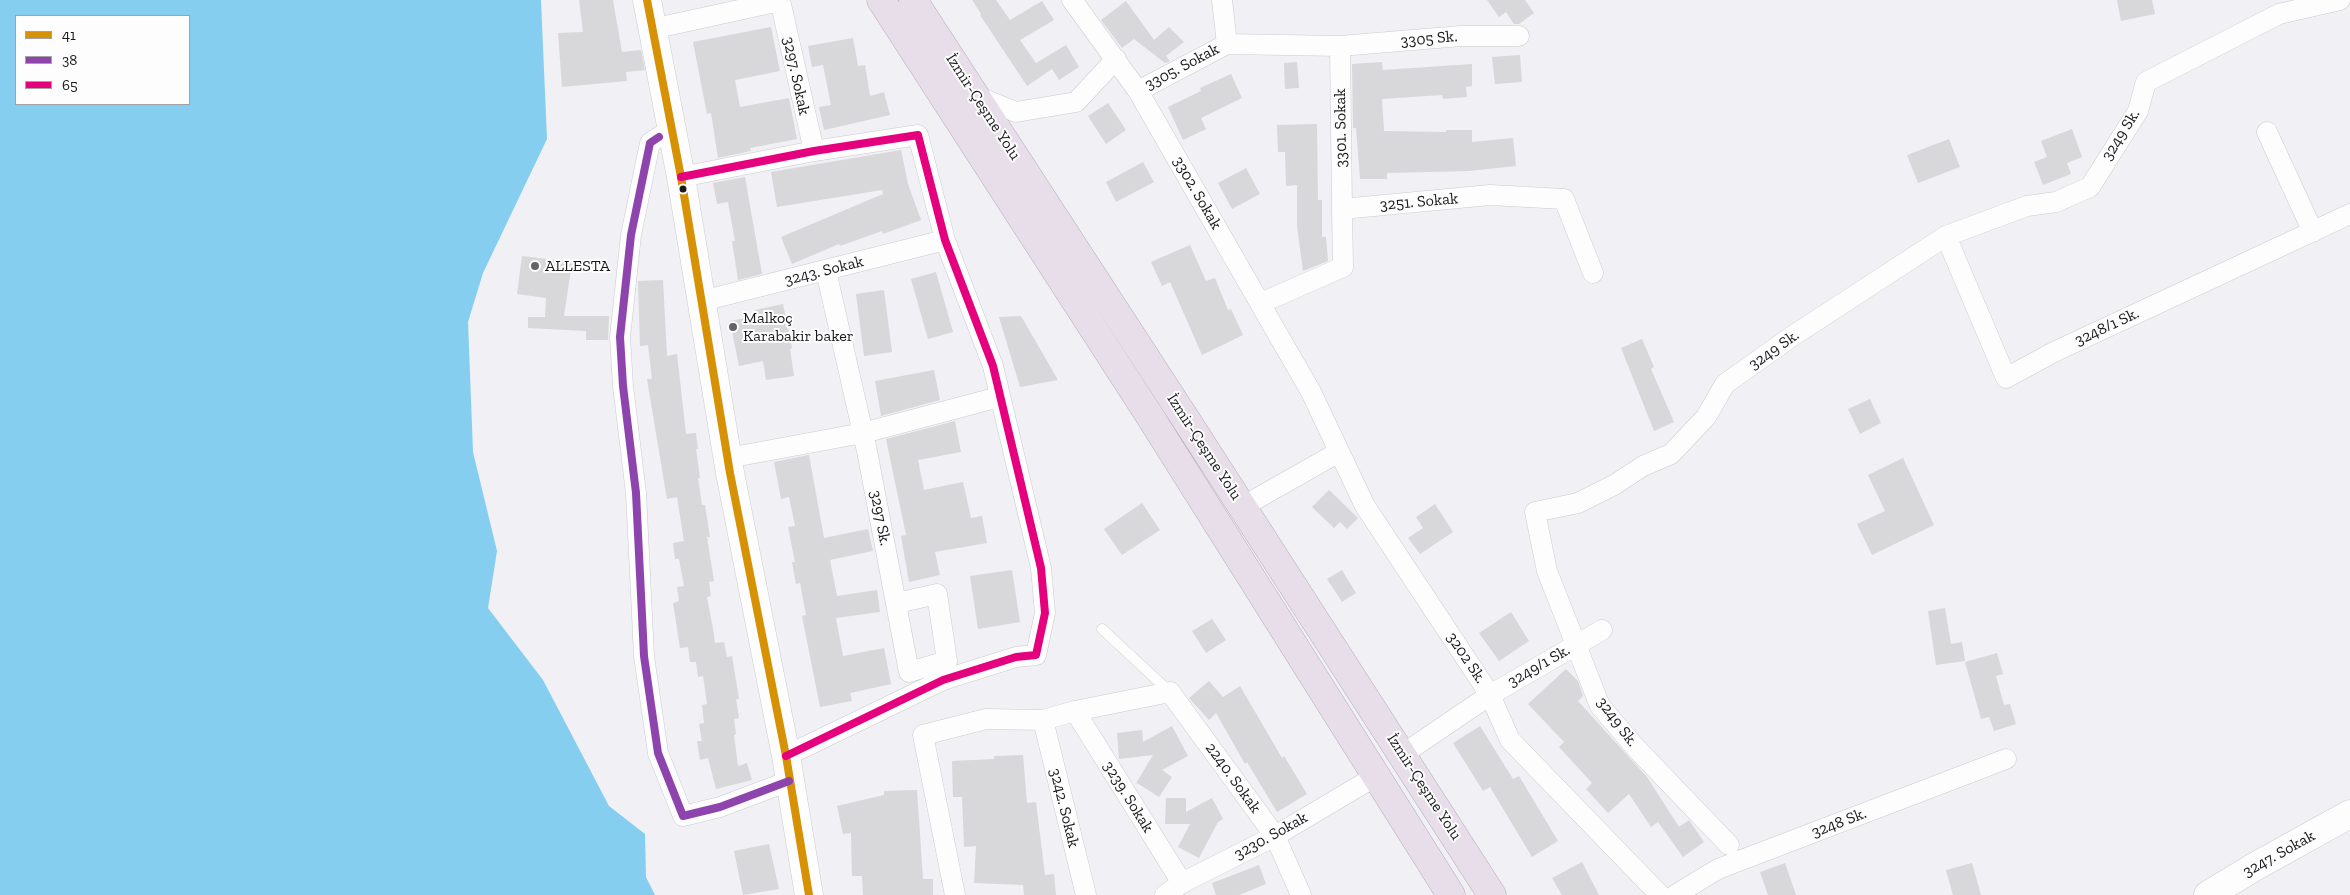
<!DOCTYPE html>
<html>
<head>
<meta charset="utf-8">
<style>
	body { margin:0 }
	#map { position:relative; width:2350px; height:895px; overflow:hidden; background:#f0f0f5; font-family:"Zilla Slab",serif }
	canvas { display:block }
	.legend { position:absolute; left:15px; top:15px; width:175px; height:90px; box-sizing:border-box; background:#fdfdfe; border:1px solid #a2a2a3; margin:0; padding:6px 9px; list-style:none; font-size:15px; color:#19191b }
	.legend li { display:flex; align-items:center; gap:10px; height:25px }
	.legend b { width:25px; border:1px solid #a2a2a3 }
</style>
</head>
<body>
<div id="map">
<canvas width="2350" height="895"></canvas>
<ul class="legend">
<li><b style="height:6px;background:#d69104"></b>41</li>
<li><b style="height:6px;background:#8e44ad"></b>38</li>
<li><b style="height:6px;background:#e5007d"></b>65</li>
</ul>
</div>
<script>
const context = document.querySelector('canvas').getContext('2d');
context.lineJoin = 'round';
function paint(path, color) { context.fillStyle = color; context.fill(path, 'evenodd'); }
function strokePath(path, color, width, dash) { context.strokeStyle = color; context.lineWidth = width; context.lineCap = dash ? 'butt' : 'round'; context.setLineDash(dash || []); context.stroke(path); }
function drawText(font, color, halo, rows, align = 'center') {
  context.font = font + ' "Zilla Slab",serif'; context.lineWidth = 4; context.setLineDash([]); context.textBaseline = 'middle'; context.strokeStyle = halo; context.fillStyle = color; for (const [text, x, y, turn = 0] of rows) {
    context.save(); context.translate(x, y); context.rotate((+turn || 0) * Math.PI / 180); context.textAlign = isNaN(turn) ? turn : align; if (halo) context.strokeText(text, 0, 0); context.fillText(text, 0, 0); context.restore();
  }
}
paint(new Path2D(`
	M 0,0 L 541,0 L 547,139 L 483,273 L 468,322 L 473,452 L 497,551 L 488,608 L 543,680 L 609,806 L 645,834 L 646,877 L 655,895 L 0,895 ZM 16,16 L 189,16 L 189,104 L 16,104 Z`), '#86ceef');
paint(new Path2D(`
	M 579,0 L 613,0 L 622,52 L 641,50 L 645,70 L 626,72 L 627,81 L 562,87 L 558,33 L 583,32 Z
	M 972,0 L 996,0 L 1010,20 L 1042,1 L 1054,20 L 1020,40 L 1036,63 L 1066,45 L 1079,67 L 1059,80 L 1052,69 L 1027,86 L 980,15 L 981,14 Z
	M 1487,0 L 1525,0 L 1534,13 L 1519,24 L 1514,24 L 1506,12 L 1499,17 Z
	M 2117,0 L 2152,0 L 2155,14 L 2121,21 Z
	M 1126,1 L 1154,40 L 1169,27 L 1184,42 L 1166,56 L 1170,61 L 1165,63 L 1134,39 L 1122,48 L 1101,20 Z
	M 771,27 L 780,71 L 735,80 L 740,107 L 789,98 L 797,139 L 750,148 L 751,151 L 718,158 L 711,113 L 707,114 L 693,42 Z
	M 853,38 L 858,66 L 865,65 L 870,96 L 884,92 L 890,115 L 824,130 L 819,107 L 831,105 L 823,65 L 812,67 L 808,46 Z
	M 1520,55 L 1522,82 L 1495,84 L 1492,57 Z
	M 1297,62 L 1299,88 L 1285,89 L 1284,63 Z
	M 1382,62 L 1383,70 L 1472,64 L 1472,86 L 1466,87 L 1467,97 L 1443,99 L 1442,95 L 1382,99 L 1384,131 L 1446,132 L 1446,130 L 1472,130 L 1472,142 L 1513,138 L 1516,166 L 1469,171 L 1387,173 L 1387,179 L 1360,179 L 1356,128 L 1353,128 L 1352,64 Z
	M 1231,74 L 1242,98 L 1201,118 L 1206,129 L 1183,140 L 1168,107 L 1201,91 L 1200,88 Z
	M 1108,103 L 1126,130 L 1106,144 L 1088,116 Z
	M 1317,124 L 1318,200 L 1322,200 L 1322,237 L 1326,237 L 1328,261 L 1303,271 L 1297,226 L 1297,185 L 1286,186 L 1285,152 L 1278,152 L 1277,125 Z
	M 2072,129 L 2082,157 L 2067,163 L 2071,174 L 2043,185 L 2034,162 L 2047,157 L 2041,141 Z
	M 1949,139 L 1960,167 L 1918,183 L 1907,155 Z
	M 901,150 L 908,184 L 921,220 L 883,234 L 882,231 L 840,246 L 839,244 L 792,264 L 781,237 L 883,194 L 882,190 L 777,207 L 771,172 Z
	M 1143,162 L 1154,182 L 1116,202 L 1106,182 Z
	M 1246,168 L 1260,194 L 1232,209 L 1218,183 Z
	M 745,177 L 762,274 L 738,280 L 732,241 L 735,241 L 728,202 L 717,204 L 713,183 Z
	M 1190,245 L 1206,281 L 1215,278 L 1228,310 L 1231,309 L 1243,335 L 1202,355 L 1170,282 L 1162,286 L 1151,262 Z
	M 522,256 L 572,262 L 564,316 L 609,316 L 608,340 L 586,340 L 586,331 L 528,328 L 528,317 L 545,317 L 546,298 L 517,294 Z
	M 936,272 L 953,332 L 928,339 L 911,279 Z
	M 663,280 L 667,356 L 677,354 L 686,434 L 696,433 L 698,449 L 696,449 L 700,478 L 698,478 L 702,505 L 705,505 L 710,537 L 707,537 L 714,581 L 709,582 L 711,596 L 707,597 L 713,629 L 715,643 L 724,642 L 727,657 L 732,656 L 739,699 L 736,699 L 739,718 L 734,719 L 736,734 L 734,735 L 738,766 L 747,763 L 752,780 L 716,789 L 708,758 L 700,760 L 697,741 L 702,741 L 699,724 L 704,723 L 702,705 L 707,704 L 703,676 L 698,677 L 696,662 L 690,662 L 688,647 L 680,648 L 673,603 L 679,601 L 677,587 L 684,586 L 679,559 L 675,559 L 673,543 L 684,541 L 677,497 L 667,499 L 647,379 L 652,379 L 648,345 L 640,346 L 638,281 Z
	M 884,290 L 892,352 L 864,356 L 856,294 Z
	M 783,304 L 792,348 L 790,349 L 794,376 L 766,380 L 763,361 L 739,366 L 730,321 L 756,316 L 755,310 Z
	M 1021,316 L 1058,380 L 1020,387 L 999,317 Z
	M 1642,339 L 1654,367 L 1651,369 L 1674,422 L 1654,431 L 1621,348 Z
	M 934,370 L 940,400 L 881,416 L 875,381 Z
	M 1870,399 L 1881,423 L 1860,434 L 1848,409 Z
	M 955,421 L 961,452 L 918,460 L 924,490 L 963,482 L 971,518 L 982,516 L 987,543 L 935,552 L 940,575 L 909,582 L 901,536 L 906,535 L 886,439 Z
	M 809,455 L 824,538 L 868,529 L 873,551 L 830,560 L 837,596 L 877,590 L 880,612 L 836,618 L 843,656 L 884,648 L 891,684 L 850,693 L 852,701 L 820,707 L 802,616 L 806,615 L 800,583 L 796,584 L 792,562 L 795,562 L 788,527 L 795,526 L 789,497 L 781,499 L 774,462 Z
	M 1903,458 L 1934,525 L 1872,555 L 1857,524 L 1885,511 L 1868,475 Z
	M 1329,490 L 1358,518 L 1347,529 L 1340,522 L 1334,528 L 1312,507 Z
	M 1142,503 L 1160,530 L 1122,555 L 1104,529 Z
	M 1435,504 L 1453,532 L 1420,554 L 1408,538 L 1423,528 L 1416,517 Z
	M 1012,570 L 1020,622 L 978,629 L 970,576 Z
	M 1342,570 L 1356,593 L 1342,602 L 1327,579 Z
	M 1945,608 L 1951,644 L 1962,642 L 1965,661 L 1936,665 L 1928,611 Z
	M 1511,612 L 1529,641 L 1499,661 L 1479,633 Z
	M 1212,619 L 1226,640 L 1206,653 L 1192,631 Z
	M 1997,653 L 2003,674 L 1996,676 L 2004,705 L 2010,704 L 2016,724 L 1994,731 L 1989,717 L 1981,719 L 1965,662 Z
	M 1566,669 L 1578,681 L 1583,696 L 1578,701 L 1647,777 L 1679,827 L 1689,820 L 1704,842 L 1683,857 L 1658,822 L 1651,827 L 1629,794 L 1608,813 L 1586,789 L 1592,783 L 1559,747 L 1564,742 L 1528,704 Z
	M 1209,681 L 1223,697 L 1240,686 L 1282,758 L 1284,756 L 1307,794 L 1277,812 L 1247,762 L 1245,764 L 1216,713 L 1209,720 L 1189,698 Z
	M 1172,726 L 1188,756 L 1162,770 L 1172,777 L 1159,797 L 1137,783 L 1135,785 L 1153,755 L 1119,759 L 1117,733 L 1142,730 L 1143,742 Z
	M 1480,726 L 1513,779 L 1519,776 L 1558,841 L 1532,857 L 1490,787 L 1483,791 L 1453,743 Z
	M 1023,755 L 1027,803 L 1036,802 L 1045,875 L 1054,874 L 1056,895 L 1024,895 L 1023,885 L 974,883 L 976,846 L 964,847 L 962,797 L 953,797 L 952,761 L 994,759 L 994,756 Z
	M 917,790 L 923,879 L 933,879 L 933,895 L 863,895 L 862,876 L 852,876 L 851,833 L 843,834 L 837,806 L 884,795 L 884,791 Z
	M 1166,798 L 1186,798 L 1186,812 L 1212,798 L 1223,819 L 1218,822 L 1199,858 L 1178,847 L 1190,824 L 1165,824 Z
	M 769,844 L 779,889 L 743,895 L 734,851 Z
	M 1582,862 L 1599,895 L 1562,895 L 1552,878 Z
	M 1785,863 L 1796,895 L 1768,895 L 1760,872 Z
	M 1972,863 L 1981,895 L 1953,895 L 1946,870 Z
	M 1259,865 L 1266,884 L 1239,895 L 1216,895 L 1212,883 Z`), '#d8d7d9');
const lane = new Path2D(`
	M 1102,629 L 1170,692`);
const street = new Path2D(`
	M 780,0 L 814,151
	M 1072,0 L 1138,91 L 1311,392 L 1365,506 L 1490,695 L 1510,740 L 1660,895
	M 1222,0 L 1227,44
	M 652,29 L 780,1
	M 1340,46 L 1342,209
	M 1138,91 L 1227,44 L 1340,46 L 1461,36 L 1519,36
	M 976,96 L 1016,112 L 1076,102 L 1116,59
	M 671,129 L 650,143 L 631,235 L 620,337 L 623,386 L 636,493 L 644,656 L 658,753 L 683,816 L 720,807 L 789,781
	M 2267,132 L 2313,232
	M 681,177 L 814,151 L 918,135 L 945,240 L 993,366 L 1041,568 L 1045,613 L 1036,655 L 1016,657 L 943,680 L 786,756
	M 1946,236 L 2006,378 L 2054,352 L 2350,214
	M 826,271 L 867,451 L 909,672 L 947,661 L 937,594 L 897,603
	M 702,301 L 945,240
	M 1261,303 L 1343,267 L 1342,209 L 1490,195 L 1564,199 L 1593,273
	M 728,458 L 863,433 L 999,397
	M 1242,507 L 1339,452
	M 1075,711 L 1182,883
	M 1043,720 L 1086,895
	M 1403,754 L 1490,695 L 1602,630
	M 1729,845 L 1636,748 L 1600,706 L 1547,571 L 1535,512 L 1578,503 L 1614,485 L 1643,466 L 1671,454 L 1706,417 L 1725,384 L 1791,337 L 1946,236 L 2027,206 L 2056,202 L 2090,187 L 2138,111 L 2146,82 L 2279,14 L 2340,0
	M 955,895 L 923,735 L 986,719 L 1043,720 L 1075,711 L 1170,692 L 1275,836 L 1301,895
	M 1165,895 L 1182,883 L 1275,836 L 1376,776
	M 1675,895 L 1718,869 L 2006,759`);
const secondary = new Path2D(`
	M 647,0 L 681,177 L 730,473 L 786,756 L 809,895
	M 2208,895 L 2256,866 L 2350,814`);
const highway = new Path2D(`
	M 881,0 L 1151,418 L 1451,895
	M 913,0 L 1183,415 L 1492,895`);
strokePath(lane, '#cacbce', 11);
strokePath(street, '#cacbce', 21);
strokePath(secondary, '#cacbce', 29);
strokePath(highway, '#b5acba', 29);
strokePath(lane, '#fdfdfe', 10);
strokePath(street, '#fdfdfe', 20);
strokePath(secondary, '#fdfdfe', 28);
strokePath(highway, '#e7deea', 28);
strokePath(new Path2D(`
	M 647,0 L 681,177 L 730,473 L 786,756 L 809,895`), '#d69104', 8);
strokePath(new Path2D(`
	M 659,137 L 650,143 L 631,235 L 620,337 L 623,386 L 636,493 L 644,656 L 658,753 L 683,816 L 720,807 L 789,781`), '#8e44ad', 8);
strokePath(new Path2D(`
	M 681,177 L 814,151 L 918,135 L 945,240 L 993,366 L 1041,568 L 1045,613 L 1036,655 L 1016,657 L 943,680 L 786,756`), '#e5007d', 8);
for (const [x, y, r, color] of [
	[683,189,4.5,"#19191b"],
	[535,266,5,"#646467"],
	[733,327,5,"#646467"]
]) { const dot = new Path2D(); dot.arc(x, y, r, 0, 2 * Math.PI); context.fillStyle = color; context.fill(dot); strokePath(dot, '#fdfdfe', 2); }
drawText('16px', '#19191b', '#fdfdfe', [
	["3305 Sk.",1429,39,-5],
	["3305. Sokak",1182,67,-28],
	["3297. Sokak",796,76,78],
	["İzmir-Çeşme Yolu",983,107,57],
	["3301. Sokak",1341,128,-91],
	["3249 Sk.",2121,135,-58],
	["3302. Sokak",1197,193,60],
	["3251. Sokak",1419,202,-5],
	["3243. Sokak",824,271,-14],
	["3248/1 Sk.",2107,327,-25],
	["3249 Sk.",1774,350,-35],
	["İzmir-Çeşme Yolu",1204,447,57],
	["3297 Sk.",880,518,79],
	["3202 Sk.",1466,658,56],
	["3249/1 Sk.",1539,666,-30],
	["3249 Sk.",1617,722,53],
	["2240. Sokak",1233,778,54],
	["İzmir-Çeşme Yolu",1424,787,57],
	["3239. Sokak",1128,797,58],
	["3242. Sokak",1064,808,76],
	["3248 Sk.",1839,823,-21],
	["3230. Sokak",1271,836,-29],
	["3247. Sokak",2279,854,-29]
]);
drawText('16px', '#19191b', '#fdfdfe', [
	["ALLESTA",545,266],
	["Malkoç",743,318],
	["Karabakir baker",743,336]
], 'left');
</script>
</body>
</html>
